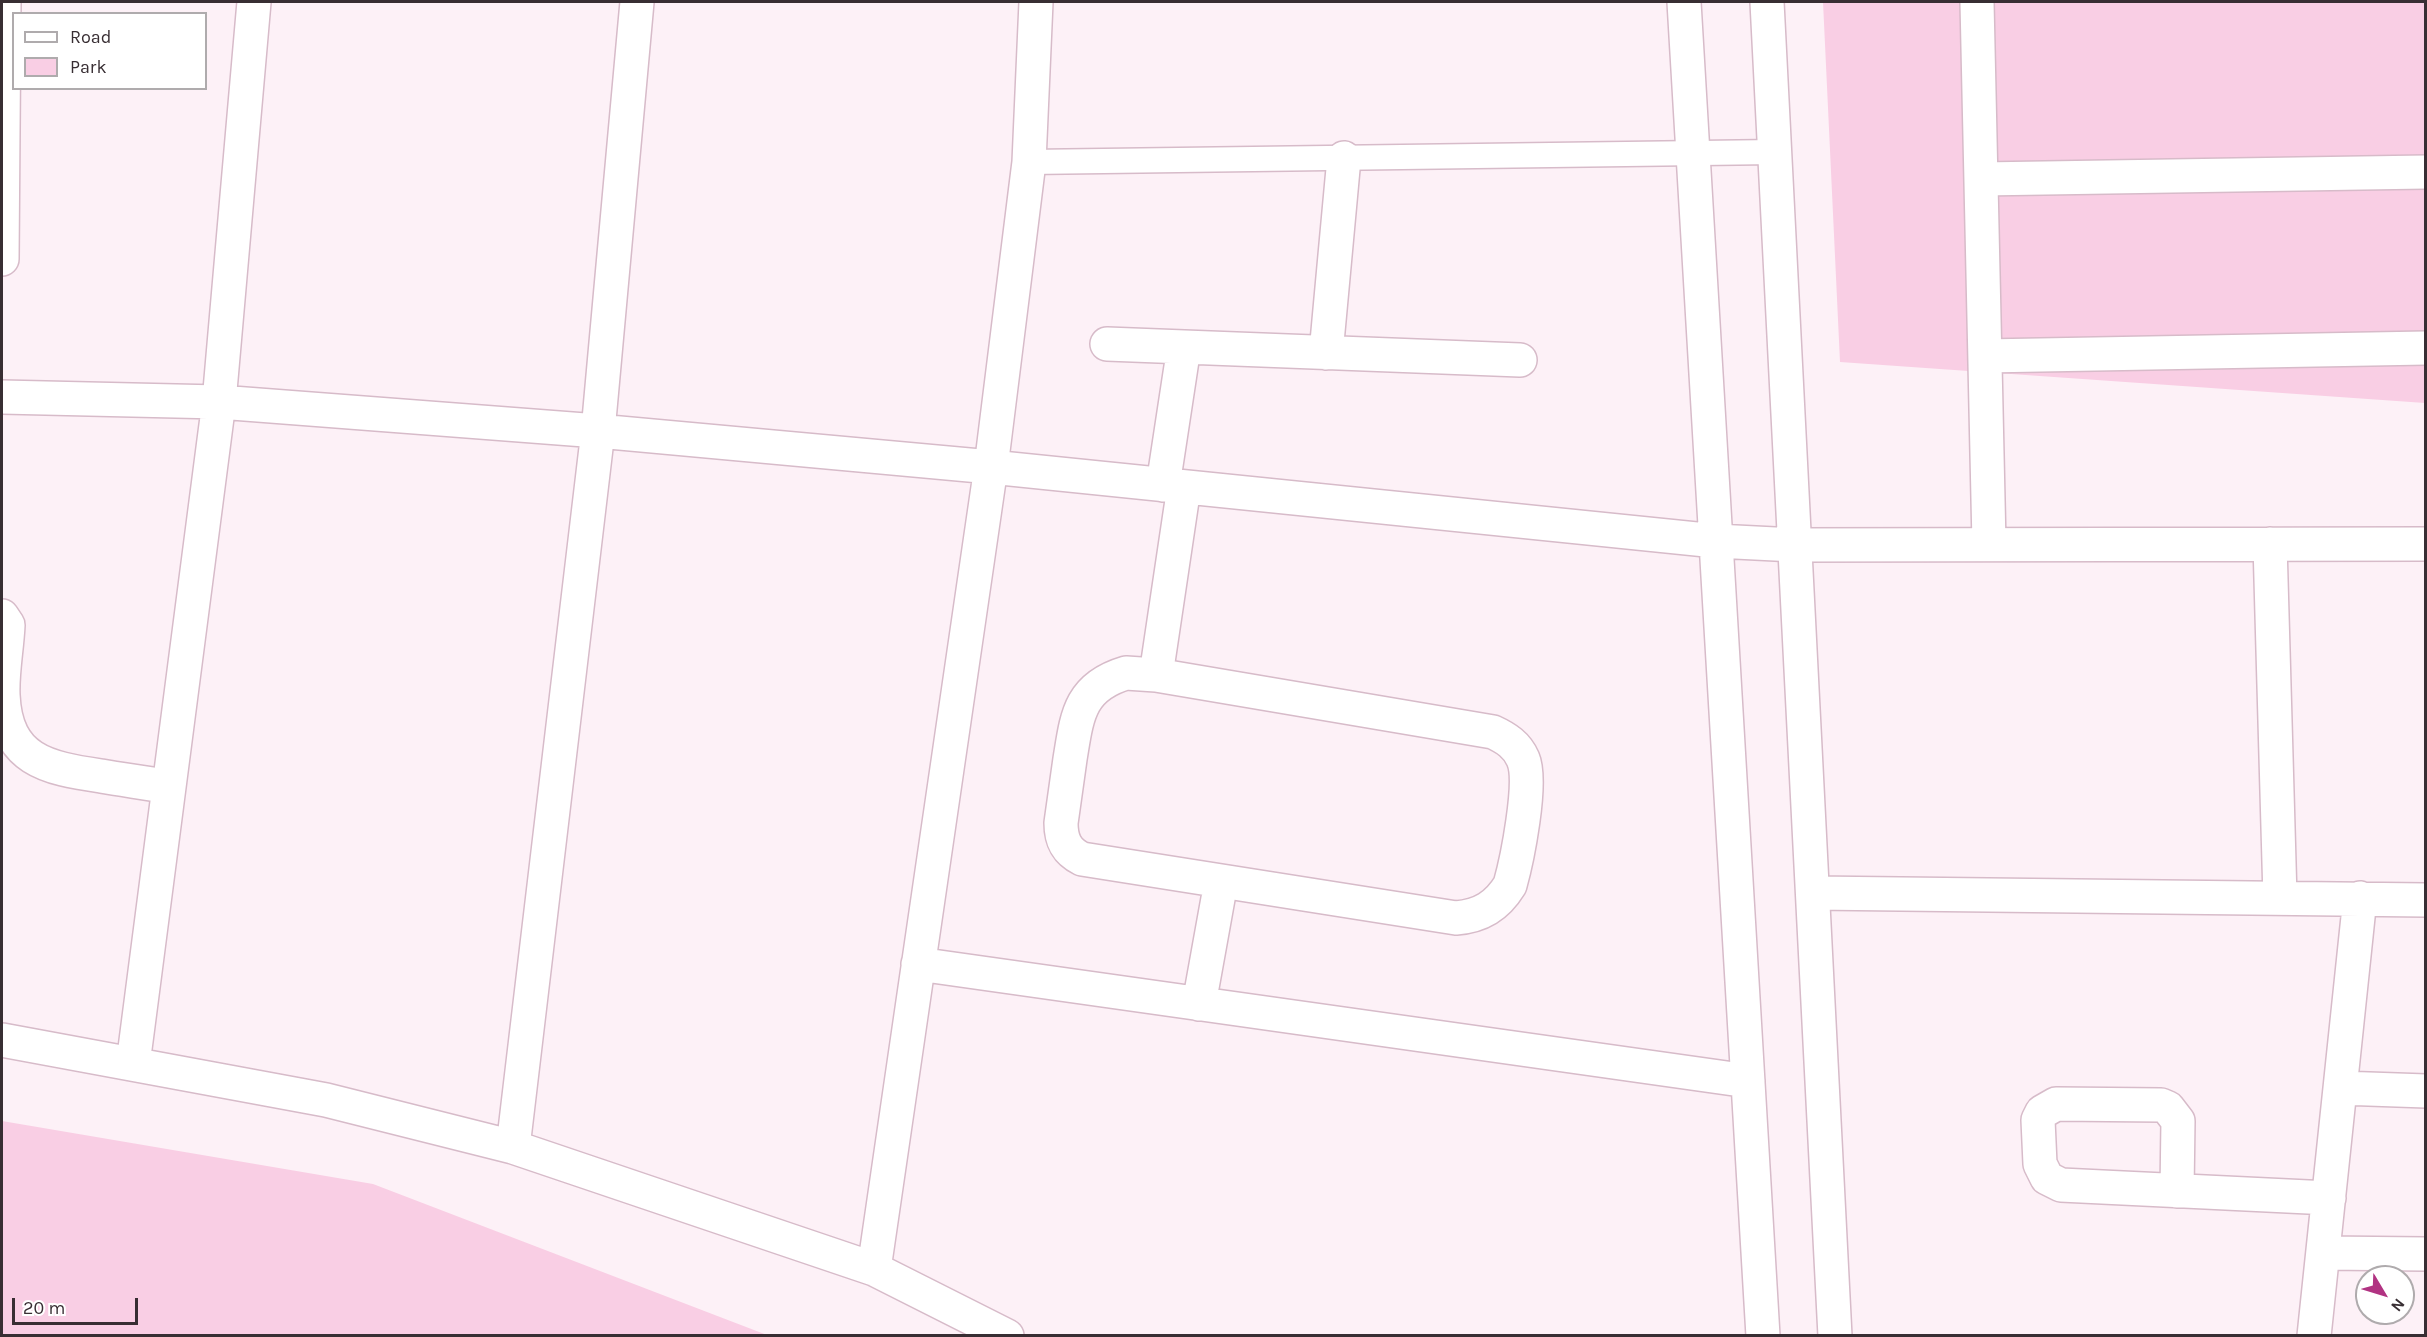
<!DOCTYPE html>
<html>
<head>
<meta charset="utf-8">
<style>
	body { margin:0 }
	#map { position:relative; width:2427px; height:1337px; overflow:hidden; background:#fdf1f7; font-family:Karla,sans-serif }
	canvas { display:block }
	.frame { position:absolute; inset:0; border:3px solid #382e33; pointer-events:none }
	.legend { position:absolute; left:12px; top:12px; width:195px; height:78px; box-sizing:border-box; background:#fff; border:2px solid #afabad; margin:0; padding:8px 10px; list-style:none; font-size:18px; color:#382e33 }
	.legend li { display:flex; align-items:center; gap:12px; height:30px }
	.legend b { width:30px; border:2px solid #afabad }
	.north { position:absolute; left:2355px; top:1265px; width:60px; height:60px; box-sizing:border-box; background:#fff; border:2px solid #afabad; border-radius:50%; rotate:128deg; font-size:16px; font-weight:700; line-height:24px; text-align:center; color:#382e33 }
	.north::after { content:''; display:block; margin:auto; width:21px; height:27px; background:#b13382; clip-path:polygon(50% 0,100% 100%,50% 72%,0 100%) }
	.scale { position:absolute; left:12px; top:1298px; width:126px; height:27px; box-sizing:border-box; border:3px solid #382e33; border-top:0; padding-left:8px; font-size:18px; line-height:21px; white-space:nowrap; color:#382e33; -webkit-text-stroke:4px #fff; paint-order:stroke }
</style>
</head>
<body>
<div id="map">
<canvas width="2427" height="1337"></canvas>
<div class="frame"></div>
<ul class="legend">
<li><b style="height:8px;background:#fff"></b>Road</li>
<li><b style="height:16px;background:#f9cee4"></b>Park</li>
</ul>
<div class="north">N</div>
<div class="scale">20 m</div>
</div>
<script>
const context = document.querySelector('canvas').getContext('2d');
context.lineJoin = 'round';
function paint(path, color) { context.fillStyle = color; context.fill(path, 'evenodd'); }
function strokePath(path, color, width, dash) { context.strokeStyle = color; context.lineWidth = width; context.lineCap = dash ? 'butt' : 'round'; context.setLineDash(dash || []); context.stroke(path); }
paint(new Path2D(`
	M 1823,2 L 2425,2 L 2425,403 L 1840,362 Z
	M 2,1121 L 373,1184 L 767,1335 L 2,1335 Z`), '#f9cee4');
const lane = new Path2D(`
	M 1029,162 L 1775,152`);
const street = new Path2D(`
	M 1684,2 L 1763,1336
	M 1767,2 L 1835,1336
	M 1977,2 L 1989,544
	M 1981,179 L 2426,172
	M 2,259 L 4,2
	M 1107,344 L 1520,360
	M 1326,353 L 1344,158
	M 1985,356 L 2426,348
	M 2,397 L 219,402 L 598,431 L 991,467 L 1716,541 L 1795,545 L 2426,544
	M 1163,485 L 1184,347
	M 2270,544 L 2280,898
	M 2,616 L 8,625 C 7,648 2,672 3,695 C 6,760 46,768 101,776 C 124,780 147,783 169,787
	M 1126,673 L 1156,675 L 1493,732 C 1506,738 1517,745 1523,759 C 1533,782 1517,860 1510,885 C 1497,906 1481,916 1456,918 L 1082,859 C 1066,851 1061,840 1061,823 C 1064,801 1067,780 1070,759 C 1077,716 1079,687 1126,673 Z
	M 1156,675 L 1184,487
	M 1813,893 L 2426,900
	M 918,964 L 1748,1081
	M 1199,1004 L 1221,882
	M 2,1040 L 326,1100 L 513,1147 L 874,1269 L 1007,1336
	M 133,1064 L 219,402 L 254,2
	M 2340,1088 L 2426,1091
	M 513,1147 L 598,431 L 637,2
	M 2177,1191 L 2178,1121 L 2168,1108 L 2161,1105 L 2056,1104 L 2042,1112 L 2038,1120 L 2040,1164 L 2047,1178 L 2061,1185 L 2329,1198
	M 2323,1253 L 2426,1254
	M 874,1269 L 991,467 L 1029,162 L 1036,2
	M 2314,1336 L 2360,898`);
strokePath(lane, '#d7bbc9', 27);
strokePath(street, '#d7bbc9', 36);
strokePath(lane, '#fff', 24);
strokePath(street, '#fff', 33);
</script>
</body>
</html>
